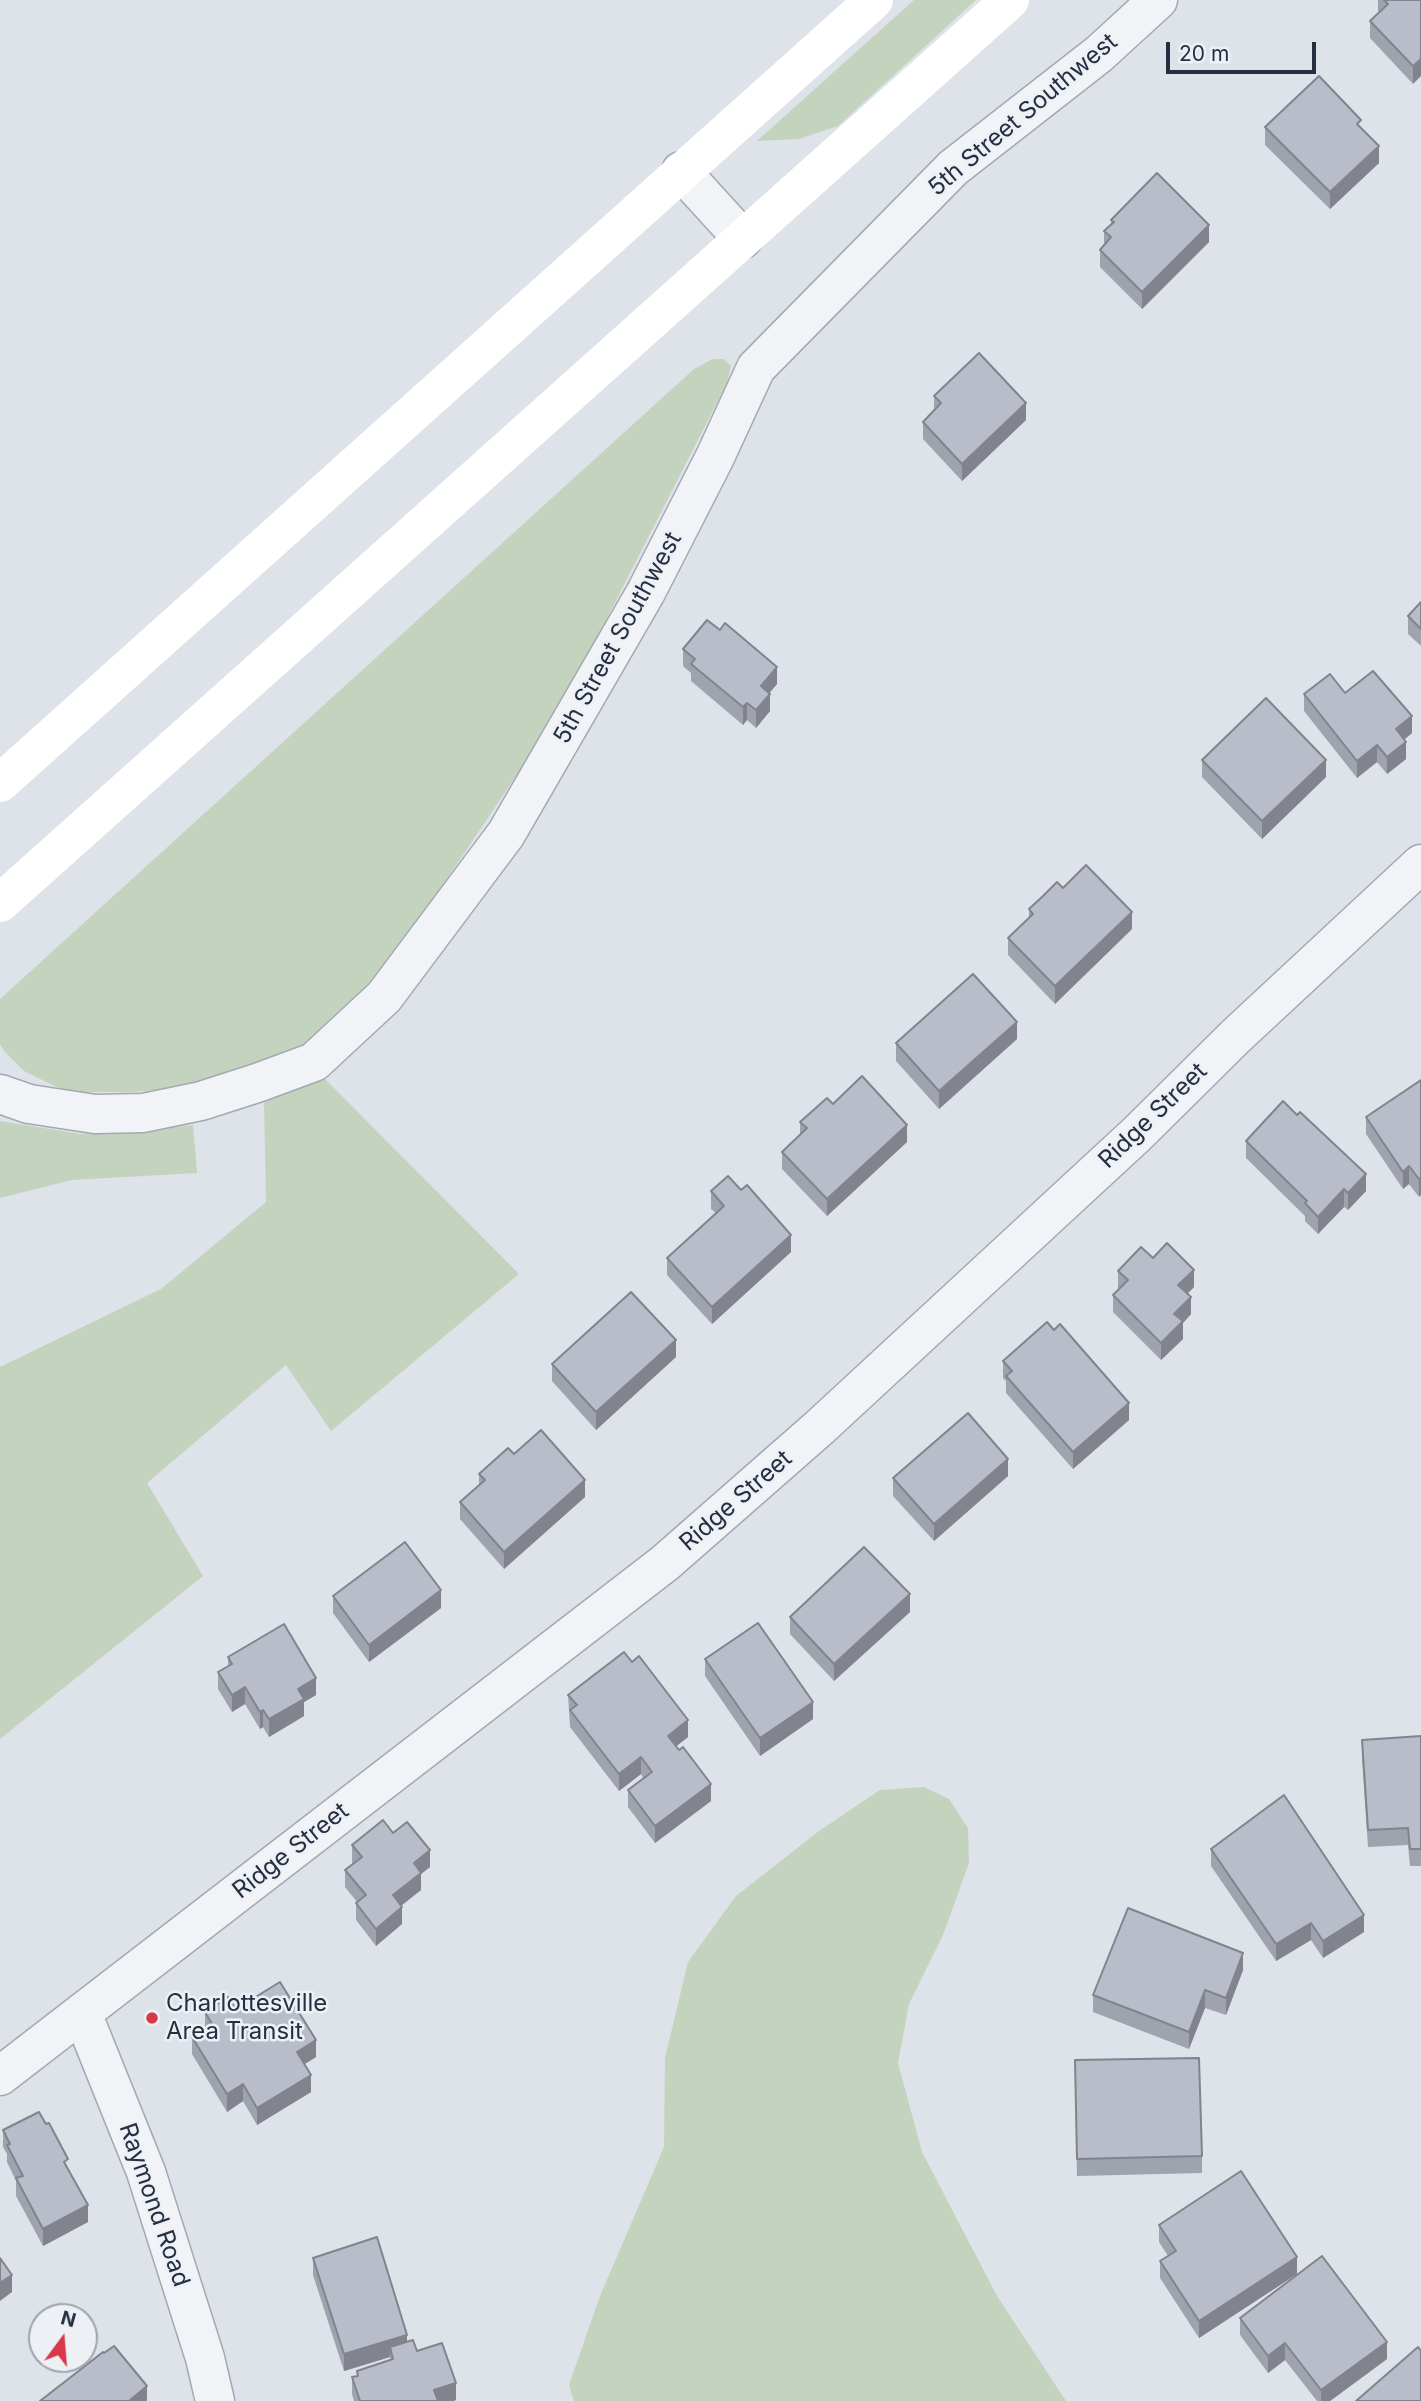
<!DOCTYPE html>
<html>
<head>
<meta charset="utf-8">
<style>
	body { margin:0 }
	#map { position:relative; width:1421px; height:2401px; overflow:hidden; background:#dee2e9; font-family:Inter,sans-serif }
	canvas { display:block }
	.north { position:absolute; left:28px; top:2303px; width:70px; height:70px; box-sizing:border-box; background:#edf1f6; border:2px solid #9da3ae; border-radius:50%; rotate:16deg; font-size:19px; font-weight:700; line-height:28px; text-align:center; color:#262f41 }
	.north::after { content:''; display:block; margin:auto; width:24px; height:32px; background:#d9384a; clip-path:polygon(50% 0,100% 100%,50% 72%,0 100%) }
	.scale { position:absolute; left:1166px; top:42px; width:150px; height:32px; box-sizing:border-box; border:4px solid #262f41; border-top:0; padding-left:9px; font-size:21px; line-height:24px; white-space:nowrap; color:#262f41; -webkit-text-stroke:5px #edf1f6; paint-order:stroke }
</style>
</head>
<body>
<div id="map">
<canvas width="1421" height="2401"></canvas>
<div class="north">N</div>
<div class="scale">20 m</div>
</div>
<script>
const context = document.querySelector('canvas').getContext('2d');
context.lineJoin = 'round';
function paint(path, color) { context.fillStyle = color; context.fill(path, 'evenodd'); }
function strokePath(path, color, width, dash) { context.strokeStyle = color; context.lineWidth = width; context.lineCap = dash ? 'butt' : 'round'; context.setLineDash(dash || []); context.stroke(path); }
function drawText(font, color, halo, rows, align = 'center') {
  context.font = font + ' Inter,sans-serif'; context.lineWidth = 5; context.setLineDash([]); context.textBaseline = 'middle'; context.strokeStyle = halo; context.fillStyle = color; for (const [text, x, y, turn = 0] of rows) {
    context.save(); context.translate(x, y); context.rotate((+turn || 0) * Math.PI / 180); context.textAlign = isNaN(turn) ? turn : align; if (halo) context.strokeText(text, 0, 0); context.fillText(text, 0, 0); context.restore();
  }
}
paint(new Path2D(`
	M 914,0 L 976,0 L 838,126 L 799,139 L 757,141 Z
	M 713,359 L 724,359 L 731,366 L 727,383 L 559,712 L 371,992 L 322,1039 L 260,1065 L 185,1088 L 132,1092 L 67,1092 L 24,1071 L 4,1051 L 0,1044 L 0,999 L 694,369 Z
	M 318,1072 L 519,1274 L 331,1431 L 286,1365 L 147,1483 L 203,1576 L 0,1739 L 0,1367 L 161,1289 L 266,1202 L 264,1100 L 295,1090 Z
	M 0,1121 L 81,1134 L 193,1125 L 197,1173 L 72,1180 L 0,1198 Z
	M 924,1787 L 949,1799 L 968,1828 L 969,1863 L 943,1935 L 909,2004 L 898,2063 L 922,2152 L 997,2296 L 1066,2401 L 574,2401 L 569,2385 L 600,2296 L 664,2147 L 665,2058 L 688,1962 L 736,1896 L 819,1831 L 880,1790 Z`), '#c3d3be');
const street = new Path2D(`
	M 681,171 L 743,239
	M 0,1094 L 29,1104 L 95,1114 L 143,1113 L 201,1101 L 257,1083 L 314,1062 L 384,997 L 506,834 L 646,592 L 715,457 L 756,368 L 953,168 L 1099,54 L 1158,0
	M 82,2013 L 146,2172 L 205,2358 L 215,2401
	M 0,2076 L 665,1563 L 819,1428 L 1137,1134 L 1236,1036 L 1421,864`);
strokePath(street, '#a3a9b3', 41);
strokePath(street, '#f1f3f7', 38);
strokePath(new Path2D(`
	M 0,783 L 874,0
	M 0,903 L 1010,0`), '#fff', 38);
paint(new Path2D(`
	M 1378,0 L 1421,0 L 1413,84 L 1370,38 L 1370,21 L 1379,12 L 1378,11 Z
	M 1265,127 L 1361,128 L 1379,163 L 1330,209 L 1265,145 Z
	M 1111,220 L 1209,242 L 1142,309 L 1100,267 L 1100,250 L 1104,244 L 1104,231 L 1111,224 Z
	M 934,396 L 1026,420 L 962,481 L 923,439 L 923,422 L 934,411 Z
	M 1421,602 L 1421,646 L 1408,634 L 1408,616 Z
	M 683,649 L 777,684 L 769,693 L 770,711 L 756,728 L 747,720 L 743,725 L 691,681 L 691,673 L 683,666 Z
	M 1345,693 L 1412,733 L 1404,740 L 1406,759 L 1387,774 L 1377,762 L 1357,778 L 1304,711 L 1304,694 Z
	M 1202,760 L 1326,777 L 1262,839 L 1202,777 Z
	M 1063,888 L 1132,929 L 1055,1004 L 1008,955 L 1008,938 L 1029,918 L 1029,909 Z
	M 1017,1039 L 939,1109 L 896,1061 L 896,1043 Z
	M 1421,1080 L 1419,1197 L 1409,1184 L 1403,1189 L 1366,1134 L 1366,1117 Z
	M 833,1104 L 907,1142 L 827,1216 L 782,1169 L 782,1152 L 800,1134 L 800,1122 Z
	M 1246,1141 L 1366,1191 L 1348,1210 L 1344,1207 L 1318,1234 L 1305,1221 L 1305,1216 L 1246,1158 Z
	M 741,1190 L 791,1252 L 712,1324 L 667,1275 L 667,1258 L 716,1213 L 711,1209 L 711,1191 Z
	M 1153,1258 L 1194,1287 L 1187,1294 L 1191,1314 L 1183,1323 L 1183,1339 L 1161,1360 L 1113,1312 L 1113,1295 L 1119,1289 L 1118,1288 L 1118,1271 Z
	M 1054,1330 L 1129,1420 L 1073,1469 L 1006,1393 L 1006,1381 L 1003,1378 L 1003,1361 Z
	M 676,1357 L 596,1430 L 552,1381 L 552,1364 Z
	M 514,1454 L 585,1497 L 504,1569 L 460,1519 L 460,1502 L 479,1485 L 479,1474 Z
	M 1008,1476 L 934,1541 L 893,1496 L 893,1478 Z
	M 333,1596 L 441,1608 L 369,1662 L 333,1613 Z
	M 910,1612 L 834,1681 L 790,1634 L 790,1617 Z
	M 228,1657 L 316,1695 L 304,1702 L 304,1716 L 269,1737 L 263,1727 L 260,1729 L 245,1704 L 232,1712 L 218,1689 L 218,1672 L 228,1666 Z
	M 705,1659 L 813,1719 L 760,1756 L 705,1676 Z
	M 568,1695 L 688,1737 L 676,1746 L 711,1801 L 655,1843 L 628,1807 L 628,1790 L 643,1778 L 641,1774 L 619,1791 L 570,1727 Z
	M 1421,1736 L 1421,1866 L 1410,1866 L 1408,1845 L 1368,1847 L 1362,1757 L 1362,1740 Z
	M 393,1833 L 430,1867 L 421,1874 L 421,1890 L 401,1906 L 402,1924 L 376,1946 L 356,1920 L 356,1903 L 357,1902 L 345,1887 L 345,1870 L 353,1864 L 352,1862 L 352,1845 Z
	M 1211,1849 L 1364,1932 L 1323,1958 L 1311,1940 L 1276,1961 L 1211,1866 Z
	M 1243,1970 L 1226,2015 L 1205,2008 L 1189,2049 L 1093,2012 L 1093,1995 Z
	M 236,2009 L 316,2057 L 304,2064 L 311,2092 L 257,2125 L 243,2101 L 227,2112 L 192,2054 L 192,2037 L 205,2028 L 205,2012 Z
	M 1075,2077 L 1202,2156 L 1202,2173 L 1077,2176 Z
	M 3,2130 L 68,2169 L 88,2222 L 43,2246 L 16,2196 L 16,2181 L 7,2162 L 7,2154 L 3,2147 Z
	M 1159,2225 L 1297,2274 L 1199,2338 L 1160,2278 L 1160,2261 L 1168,2256 L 1159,2242 Z
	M 313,2258 L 417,2351 L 456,2400 L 453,2401 L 354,2401 L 352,2394 L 352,2377 L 357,2376 L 357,2371 L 390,2360 L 390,2357 L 344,2371 L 313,2275 Z
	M 1240,2318 L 1387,2359 L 1330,2401 L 1317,2401 L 1285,2360 L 1268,2373 L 1240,2335 Z`), '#9ea3ad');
paint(new Path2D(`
	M 1421,59 L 1421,76 L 1413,84 L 1413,66 Z
	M 1379,146 L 1379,163 L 1330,209 L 1330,192 Z
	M 1209,225 L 1209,242 L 1142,309 L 1142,292 Z
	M 1026,403 L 1026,420 L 962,481 L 962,464 Z
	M 777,667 L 777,684 L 761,703 L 761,686 Z
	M 770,694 L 770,711 L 756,728 L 756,710 Z
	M 747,703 L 747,720 L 743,725 L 743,707 Z
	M 1412,716 L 1412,733 L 1396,746 L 1396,729 Z
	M 1406,742 L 1406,759 L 1387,774 L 1387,757 Z
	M 1377,745 L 1377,762 L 1357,778 L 1357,761 Z
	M 1326,760 L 1326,777 L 1262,839 L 1262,821 Z
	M 1132,912 L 1132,929 L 1055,1004 L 1055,986 Z
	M 1017,1022 L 1017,1039 L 939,1109 L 939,1091 Z
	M 907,1125 L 907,1142 L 827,1216 L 827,1199 Z
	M 1409,1166 L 1409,1184 L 1403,1189 L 1403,1172 Z
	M 1366,1174 L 1366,1191 L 1348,1210 L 1348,1193 Z
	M 1421,1178 L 1421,1195 L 1419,1197 L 1419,1179 Z
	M 1344,1189 L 1344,1207 L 1318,1234 L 1318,1217 Z
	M 791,1235 L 791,1252 L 712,1324 L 712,1307 Z
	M 1194,1270 L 1194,1287 L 1178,1303 L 1178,1285 Z
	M 1191,1297 L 1191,1314 L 1183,1323 L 1183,1339 L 1161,1360 L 1161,1343 L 1174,1314 Z
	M 676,1340 L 676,1357 L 596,1430 L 596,1412 Z
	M 1129,1403 L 1129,1420 L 1073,1469 L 1073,1452 Z
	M 1008,1459 L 1008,1476 L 934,1541 L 934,1524 Z
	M 585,1480 L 585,1497 L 504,1569 L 504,1552 Z
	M 441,1590 L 441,1608 L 369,1662 L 369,1645 Z
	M 910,1594 L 910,1612 L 834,1681 L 834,1664 Z
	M 316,1678 L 316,1695 L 304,1702 L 304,1716 L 269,1737 L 269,1719 L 298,1689 Z
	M 245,1687 L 245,1704 L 232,1712 L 232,1695 Z
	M 813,1702 L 813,1719 L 760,1756 L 760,1738 Z
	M 263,1710 L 263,1727 L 260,1729 L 260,1712 Z
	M 688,1720 L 688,1737 L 668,1753 L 668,1736 Z
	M 641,1757 L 641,1774 L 619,1791 L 619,1774 Z
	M 711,1784 L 711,1801 L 655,1843 L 655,1826 Z
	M 430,1850 L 430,1867 L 421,1874 L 421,1890 L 393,1912 L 393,1895 L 414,1863 Z
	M 402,1907 L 402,1924 L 376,1946 L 376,1929 Z
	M 1364,1915 L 1364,1932 L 1323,1958 L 1323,1941 Z
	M 1311,1923 L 1311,1940 L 1276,1961 L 1276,1944 Z
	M 1243,1953 L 1243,1970 L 1226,2015 L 1226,1998 Z
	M 1205,1990 L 1205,2008 L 1189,2049 L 1189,2032 Z
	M 316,2040 L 316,2057 L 297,2069 L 297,2052 Z
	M 311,2075 L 311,2092 L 257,2125 L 257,2108 Z
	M 243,2084 L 243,2101 L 227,2112 L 227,2094 Z
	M 88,2205 L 88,2222 L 43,2246 L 43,2229 Z
	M 1297,2257 L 1297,2274 L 1199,2338 L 1199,2321 Z
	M 12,2275 L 12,2292 L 0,2301 L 0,2283 Z
	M 407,2335 L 407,2352 L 390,2347 L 390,2357 L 344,2371 L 344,2354 Z
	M 1387,2342 L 1387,2359 L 1330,2401 L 1321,2401 L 1321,2390 Z
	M 1285,2343 L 1285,2360 L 1268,2373 L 1268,2356 Z
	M 456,2383 L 456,2400 L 453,2401 L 434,2401 L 434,2390 Z
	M 147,2386 L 147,2401 L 129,2401 Z`), '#81848d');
const building = new Path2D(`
	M 1384,0 L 1421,0 L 1421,59 L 1413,66 L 1370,21 L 1388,4 Z
	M 1319,76 L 1361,120 L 1357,124 L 1379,146 L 1330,192 L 1265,127 Z
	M 1157,173 L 1209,225 L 1142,292 L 1100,250 L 1111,237 L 1104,231 L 1114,222 L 1111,220 Z
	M 979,353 L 1026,403 L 962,464 L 923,422 L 941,403 L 934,396 Z
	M 1421,602 L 1421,629 L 1408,616 Z
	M 707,620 L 720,630 L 725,623 L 777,667 L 761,686 L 770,694 L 756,710 L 747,703 L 743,707 L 691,664 L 695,659 L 683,649 Z
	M 1373,671 L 1412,716 L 1396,729 L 1406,742 L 1387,757 L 1377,745 L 1357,761 L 1304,694 L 1330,674 L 1345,693 Z
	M 1266,698 L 1326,760 L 1262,821 L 1202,760 Z
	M 1086,865 L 1132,912 L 1055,986 L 1008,938 L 1033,914 L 1029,909 L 1043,896 L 1057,882 L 1063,888 Z
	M 973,974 L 1017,1022 L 939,1091 L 896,1043 Z
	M 862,1076 L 907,1125 L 827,1199 L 782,1152 L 807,1128 L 800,1122 L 827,1098 L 833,1104 Z
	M 1421,1080 L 1421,1178 L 1419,1179 L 1409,1166 L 1403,1172 L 1366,1117 Z
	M 1283,1101 L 1297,1115 L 1300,1112 L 1366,1174 L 1348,1193 L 1344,1189 L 1318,1217 L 1305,1203 L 1307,1201 L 1246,1141 Z
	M 728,1176 L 741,1190 L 747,1185 L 791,1235 L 712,1307 L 667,1258 L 724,1206 L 711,1191 Z
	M 1167,1243 L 1194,1270 L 1178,1285 L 1191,1297 L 1174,1314 L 1183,1321 L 1161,1343 L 1113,1295 L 1128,1280 L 1118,1271 L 1141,1247 L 1153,1258 Z
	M 631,1292 L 676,1340 L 596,1412 L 552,1364 Z
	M 1047,1322 L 1054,1330 L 1060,1324 L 1129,1403 L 1073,1452 L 1006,1376 L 1012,1371 L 1003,1361 Z
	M 968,1413 L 1008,1459 L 934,1524 L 893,1478 Z
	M 541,1430 L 585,1480 L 504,1552 L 460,1502 L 485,1480 L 479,1474 L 508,1448 L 514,1454 Z
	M 405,1542 L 441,1590 L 369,1645 L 333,1596 Z
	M 864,1547 L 910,1594 L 834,1664 L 790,1617 Z
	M 758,1623 L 813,1702 L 760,1738 L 705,1659 Z
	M 284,1624 L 316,1678 L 298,1689 L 304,1699 L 269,1719 L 263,1710 L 260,1712 L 245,1687 L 232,1695 L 218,1672 L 232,1664 L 228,1657 Z
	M 624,1652 L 632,1662 L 639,1656 L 688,1720 L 668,1736 L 679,1750 L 683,1747 L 711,1784 L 655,1826 L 628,1790 L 652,1772 L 641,1757 L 619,1774 L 570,1710 L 577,1705 L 568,1695 Z
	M 1421,1736 L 1421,1849 L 1410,1849 L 1408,1828 L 1368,1830 L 1362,1740 Z
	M 1284,1795 L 1364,1915 L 1323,1941 L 1311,1923 L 1276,1944 L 1211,1849 Z
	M 383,1820 L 393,1833 L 407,1822 L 430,1850 L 414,1863 L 421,1873 L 393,1895 L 402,1907 L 376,1929 L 356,1903 L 366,1895 L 345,1870 L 362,1857 L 352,1845 Z
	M 1128,1908 L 1243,1953 L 1226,1998 L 1205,1990 L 1189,2032 L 1093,1995 Z
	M 280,1982 L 316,2040 L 297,2052 L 311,2075 L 257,2108 L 243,2084 L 227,2094 L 192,2037 L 212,2024 L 205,2012 L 228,1997 L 236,2009 Z
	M 1199,2058 L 1202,2156 L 1077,2159 L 1075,2060 Z
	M 39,2112 L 46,2124 L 49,2123 L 68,2159 L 64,2162 L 88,2205 L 43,2229 L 16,2178 L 23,2176 L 7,2145 L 10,2144 L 3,2130 Z
	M 1241,2171 L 1297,2257 L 1199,2321 L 1160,2261 L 1176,2251 L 1159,2225 Z
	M 377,2237 L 407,2335 L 344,2354 L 313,2258 Z
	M 1322,2256 L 1387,2342 L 1321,2390 L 1285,2343 L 1268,2356 L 1240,2318 Z
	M 0,2258 L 12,2275 L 0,2283 Z
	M 413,2340 L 417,2351 L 442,2343 L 456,2383 L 434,2390 L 438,2401 L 360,2401 L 352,2377 L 358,2376 L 357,2371 L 393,2359 L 390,2347 Z
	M 114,2346 L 147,2386 L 129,2401 L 40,2401 L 103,2352 L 104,2353 Z
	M 1418,2347 L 1421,2351 L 1421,2401 L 1356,2401 Z`);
paint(building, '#b8bdc9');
strokePath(building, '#81848d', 2);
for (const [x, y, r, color] of [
	[152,2018,7,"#d9384a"]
]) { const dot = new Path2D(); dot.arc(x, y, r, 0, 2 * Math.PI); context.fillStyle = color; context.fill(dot); strokePath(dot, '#edf1f6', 2.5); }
drawText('24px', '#262f41', '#edf1f6', [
	["5th Street Southwest",1023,115,-40],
	["5th Street Southwest",618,638,-61],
	["Ridge Street",1153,1116,-44],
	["Ridge Street",736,1501,-41],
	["Ridge Street",291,1851,-38],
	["Raymond Road",154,2205,71]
]);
drawText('24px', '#262f41', '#edf1f6', [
	["Charlottesville",166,2004],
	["Area Transit",166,2032]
], 'left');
</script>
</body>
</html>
